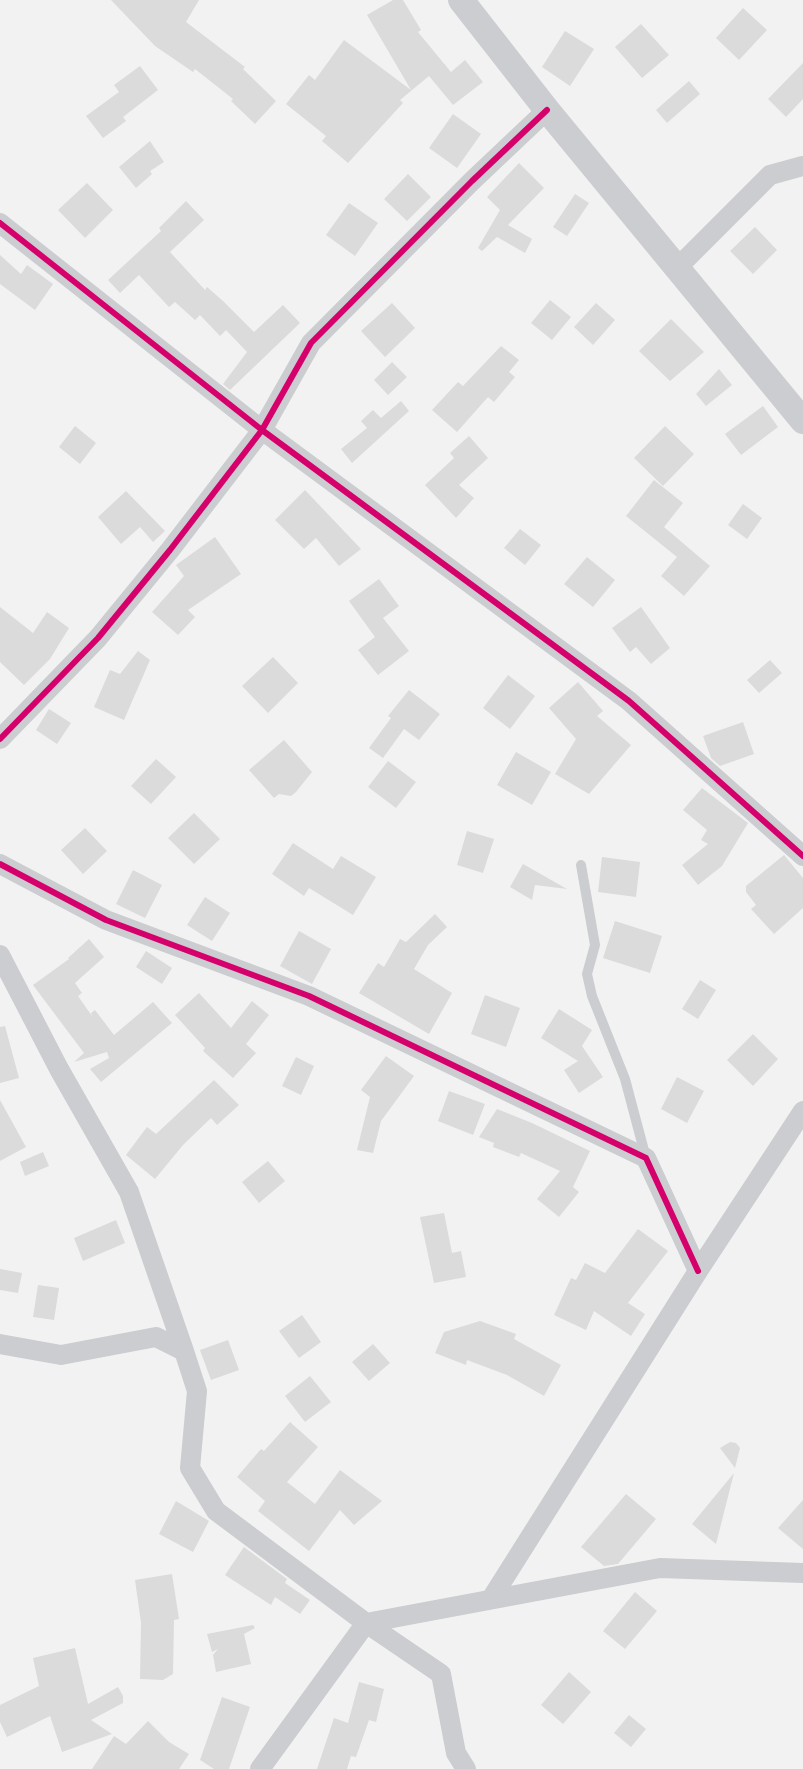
<!DOCTYPE html>
<html>
<head>
<meta charset="utf-8">
<style>
	body { margin:0 }
	canvas { display:block; background:#f2f2f2 }
</style>
</head>
<body>
<canvas width="803" height="1769"></canvas>
<script>
const context = document.querySelector('canvas').getContext('2d');
context.lineJoin = 'round';
function paint(path, color) { context.fillStyle = color; context.fill(path, 'evenodd'); }
function strokePath(path, color, width, dash) { context.strokeStyle = color; context.lineWidth = width; context.lineCap = dash ? 'butt' : 'round'; context.setLineDash(dash || []); context.stroke(path); }
paint(new Path2D(`
	M 111,0 L 199,0 L 186,22 L 245,67 L 243,69 L 276,101 L 255,124 L 231,101 L 233,99 L 195,69 L 193,72 L 155,46 Z
	M 393,0 L 403,0 L 421,30 L 418,32 L 451,72 L 465,60 L 483,82 L 453,105 L 429,76 L 400,100 L 403,103 L 348,163 L 322,141 L 326,136 L 286,104 L 309,75 L 315,80 L 344,40 L 411,90 L 367,15 Z
	M 743,8 L 767,30 L 739,60 L 716,38 Z
	M 641,24 L 669,55 L 642,78 L 615,47 Z
	M 565,31 L 594,49 L 570,86 L 542,67 Z
	M 803,63 L 803,99 L 786,117 L 768,99 Z
	M 140,66 L 158,90 L 123,117 L 126,121 L 103,138 L 86,116 L 119,92 L 114,85 Z
	M 689,81 L 700,94 L 667,123 L 656,110 Z
	M 453,114 L 481,134 L 457,168 L 429,148 Z
	M 150,141 L 164,162 L 150,171 L 152,174 L 136,188 L 119,167 Z
	M 519,163 L 544,188 L 508,225 L 532,239 L 525,253 L 497,237 L 482,251 L 478,248 L 500,210 L 487,197 Z
	M 408,174 L 431,197 L 407,221 L 384,199 Z
	M 87,183 L 113,210 L 85,238 L 58,210 Z
	M 575,194 L 589,203 L 567,236 L 553,227 Z
	M 186,201 L 204,220 L 170,252 L 205,290 L 207,287 L 223,301 L 254,332 L 283,305 L 300,323 L 230,390 L 223,384 L 247,352 L 226,330 L 220,336 L 200,315 L 195,320 L 175,302 L 169,307 L 139,275 L 120,293 L 108,280 L 161,231 L 159,228 Z
	M 349,203 L 378,223 L 355,256 L 326,235 Z
	M 755,227 L 777,250 L 753,274 L 730,251 Z
	M 0,255 L 21,274 L 27,265 L 53,284 L 35,310 L 0,284 Z
	M 550,300 L 571,317 L 552,340 L 531,323 Z
	M 392,303 L 415,328 L 385,357 L 361,331 Z
	M 596,303 L 615,320 L 593,345 L 574,327 Z
	M 671,319 L 704,352 L 670,381 L 639,351 Z
	M 501,346 L 519,360 L 509,372 L 515,377 L 494,402 L 488,397 L 457,432 L 432,410 L 458,382 L 463,386 Z
	M 392,362 L 407,377 L 388,395 L 374,380 Z
	M 719,369 L 732,385 L 706,406 L 696,394 Z
	M 401,401 L 409,411 L 352,463 L 341,449 L 367,428 L 361,421 L 373,410 L 381,418 Z
	M 763,406 L 778,427 L 741,455 L 725,434 Z
	M 75,426 L 96,443 L 80,464 L 59,447 Z
	M 665,426 L 694,454 L 663,486 L 634,458 Z
	M 469,436 L 488,458 L 459,485 L 474,498 L 456,518 L 425,485 L 454,458 L 450,453 Z
	M 654,480 L 683,503 L 664,527 L 710,566 L 684,596 L 661,576 L 677,557 L 626,516 Z
	M 305,490 L 361,549 L 339,566 L 316,538 L 304,549 L 275,520 Z
	M 126,491 L 165,531 L 153,542 L 140,527 L 121,544 L 98,517 Z
	M 743,504 L 762,518 L 747,539 L 728,525 Z
	M 520,529 L 541,545 L 525,565 L 504,548 Z
	M 215,537 L 241,574 L 188,610 L 195,617 L 178,635 L 152,612 L 184,576 L 176,565 Z
	M 587,557 L 615,580 L 593,607 L 564,584 Z
	M 379,579 L 399,606 L 383,618 L 409,651 L 378,675 L 358,650 L 375,637 L 349,601 Z
	M 0,607 L 33,633 L 47,612 L 69,628 L 50,659 L 24,685 L 0,662 Z
	M 641,607 L 670,648 L 651,664 L 636,647 L 630,652 L 612,628 Z
	M 138,651 L 150,660 L 124,720 L 94,707 L 110,670 L 120,674 Z
	M 273,657 L 298,683 L 268,713 L 242,686 Z
	M 770,660 L 782,673 L 759,693 L 747,680 Z
	M 508,675 L 535,696 L 510,729 L 483,708 Z
	M 578,682 L 603,711 L 597,716 L 631,745 L 589,794 L 555,774 L 576,739 L 549,708 Z
	M 409,690 L 440,714 L 419,740 L 404,729 L 383,758 L 369,748 L 391,718 L 388,716 Z
	M 49,709 L 71,723 L 57,744 L 36,730 Z
	M 743,722 L 754,754 L 720,766 L 711,758 L 703,736 Z
	M 284,740 L 312,772 L 296,792 L 291,796 L 279,794 L 274,798 L 249,770 Z
	M 516,752 L 551,772 L 532,805 L 497,785 Z
	M 156,759 L 176,777 L 151,804 L 131,786 Z
	M 388,761 L 416,782 L 396,808 L 368,787 Z
	M 702,788 L 748,823 L 722,866 L 698,885 L 682,865 L 708,844 L 701,840 L 707,830 L 683,810 Z
	M 194,813 L 220,839 L 194,864 L 168,838 Z
	M 85,828 L 107,851 L 83,874 L 61,850 Z
	M 467,831 L 494,839 L 483,873 L 457,865 Z
	M 293,843 L 333,869 L 341,856 L 376,877 L 353,915 L 309,888 L 304,896 L 272,874 Z
	M 784,855 L 803,878 L 803,908 L 774,934 L 751,909 L 756,905 L 746,892 L 746,886 Z
	M 602,857 L 640,862 L 636,897 L 598,892 Z
	M 523,864 L 567,889 L 535,885 L 532,900 L 510,887 Z
	M 133,870 L 162,885 L 145,918 L 116,904 Z
	M 205,897 L 230,913 L 212,941 L 187,925 Z
	M 435,914 L 447,927 L 428,945 L 414,969 L 452,993 L 429,1034 L 359,993 L 378,963 L 384,967 L 400,939 L 406,942 Z
	M 615,921 L 662,936 L 650,973 L 603,958 Z
	M 299,931 L 331,949 L 312,984 L 280,966 Z
	M 89,939 L 104,957 L 75,983 L 82,993 L 78,996 L 92,1016 L 91,1013 L 95,1010 L 114,1035 L 153,1002 L 172,1023 L 101,1082 L 90,1069 L 109,1058 L 107,1052 L 74,1062 L 84,1053 L 33,985 L 69,959 L 68,958 Z
	M 146,951 L 172,968 L 162,984 L 136,967 Z
	M 700,980 L 716,990 L 698,1019 L 682,1009 Z
	M 199,993 L 231,1028 L 252,1001 L 269,1015 L 246,1044 L 256,1053 L 233,1078 L 203,1051 L 205,1048 L 175,1015 Z
	M 485,995 L 520,1008 L 506,1047 L 471,1034 Z
	M 559,1009 L 592,1030 L 582,1046 L 603,1077 L 579,1093 L 564,1070 L 578,1061 L 541,1038 Z
	M 5,1026 L 19,1078 L 0,1083 L 0,1027 Z
	M 753,1034 L 778,1059 L 753,1086 L 727,1060 Z
	M 386,1056 L 414,1076 L 381,1121 L 373,1153 L 357,1150 L 370,1097 L 361,1090 Z
	M 296,1057 L 314,1066 L 301,1095 L 282,1086 Z
	M 677,1077 L 704,1091 L 687,1123 L 661,1109 Z
	M 214,1080 L 239,1105 L 217,1125 L 211,1118 L 183,1145 L 155,1179 L 126,1155 L 147,1127 L 156,1134 Z
	M 449,1091 L 485,1104 L 473,1135 L 438,1121 Z
	M 0,1100 L 26,1147 L 0,1161 Z
	M 497,1109 L 532,1123 L 590,1151 L 573,1187 L 579,1192 L 559,1217 L 537,1199 L 560,1171 L 521,1153 L 519,1157 L 493,1147 L 494,1143 L 479,1137 Z
	M 43,1152 L 49,1166 L 25,1176 L 20,1162 Z
	M 268,1161 L 285,1181 L 259,1203 L 242,1182 Z
	M 444,1213 L 452,1253 L 461,1251 L 466,1277 L 434,1283 L 420,1217 Z
	M 116,1220 L 125,1243 L 83,1261 L 74,1238 Z
	M 638,1229 L 668,1251 L 628,1303 L 645,1314 L 631,1336 L 594,1311 L 586,1330 L 554,1315 L 571,1278 L 576,1280 L 585,1263 L 605,1273 Z
	M 0,1269 L 22,1273 L 18,1293 L 0,1290 Z
	M 38,1285 L 59,1288 L 54,1320 L 33,1317 Z
	M 302,1315 L 321,1342 L 299,1358 L 279,1331 Z
	M 480,1321 L 516,1334 L 514,1339 L 561,1365 L 544,1396 L 507,1375 L 467,1360 L 466,1365 L 435,1353 L 444,1332 Z
	M 228,1340 L 239,1370 L 211,1380 L 200,1350 Z
	M 373,1344 L 390,1363 L 369,1381 L 352,1362 Z
	M 310,1376 L 331,1402 L 305,1422 L 285,1396 Z
	M 290,1422 L 318,1447 L 287,1482 L 315,1504 L 340,1470 L 382,1501 L 354,1525 L 340,1510 L 309,1551 L 258,1511 L 265,1501 L 237,1477 L 261,1449 L 264,1451 Z
	M 730,1442 L 736,1443 L 740,1448 L 735,1468 L 720,1448 Z
	M 734,1473 L 716,1544 L 692,1524 Z
	M 626,1494 L 656,1519 L 618,1564 L 604,1566 L 581,1547 Z
	M 803,1500 L 803,1549 L 778,1528 Z
	M 176,1501 L 209,1521 L 193,1552 L 159,1534 Z
	M 244,1547 L 287,1579 L 285,1583 L 310,1600 L 300,1614 L 275,1597 L 271,1605 L 225,1575 Z
	M 172,1574 L 179,1619 L 174,1620 L 173,1674 L 163,1680 L 140,1679 L 141,1623 L 135,1580 Z
	M 635,1592 L 657,1611 L 625,1649 L 603,1631 Z
	M 253,1625 L 255,1628 L 244,1634 L 251,1664 L 216,1672 L 213,1655 L 218,1649 L 212,1652 L 207,1634 Z
	M 75,1648 L 88,1704 L 118,1687 L 123,1696 L 123,1703 L 91,1720 L 112,1734 L 62,1752 L 50,1716 L 7,1737 L 0,1722 L 0,1705 L 39,1686 L 33,1658 Z
	M 569,1672 L 591,1692 L 563,1724 L 541,1705 Z
	M 359,1682 L 384,1689 L 376,1722 L 369,1720 L 356,1757 L 351,1756 L 347,1769 L 317,1769 L 334,1718 L 348,1723 Z
	M 222,1697 L 250,1707 L 229,1769 L 214,1769 L 200,1760 Z
	M 629,1715 L 646,1729 L 631,1747 L 614,1733 Z
	M 148,1721 L 169,1742 L 189,1754 L 179,1769 L 92,1769 L 114,1736 L 126,1744 Z`), '#dbdbdc');
strokePath(new Path2D(`
	M 581,865 L 595,945 L 587,974 L 592,996 L 625,1079 L 646,1158`), '#cccdd0', 10);
strokePath(new Path2D(`
	M 0,223 L 262,430 L 629,701 L 803,856
	M 676,269 L 770,175 L 803,166
	M 0,739 L 98,638 L 170,550 L 262,430 L 311,343 L 472,181 L 547,110
	M 0,864 L 106,920 L 309,996 L 646,1158 L 698,1271
	M 0,955 L 59,1069 L 129,1192 L 184,1351
	M 0,1344 L 61,1355 L 156,1337 L 184,1351 L 197,1391 L 190,1468 L 216,1511 L 366,1623 L 441,1674 L 456,1753 L 466,1769
	M 491,1599 L 698,1271 L 803,1111
	M 260,1769 L 366,1623 L 660,1568 L 803,1573`), '#cccdd0', 20);
strokePath(new Path2D(`
	M 461,0 L 547,110 L 803,421`), '#cccdd0', 26);
strokePath(new Path2D(`
	M 0,223 L 262,430 L 629,701 L 803,856
	M 0,739 L 98,638 L 170,550 L 262,430 L 311,343 L 472,181 L 547,110
	M 0,864 L 106,920 L 309,996 L 646,1158 L 698,1271`), '#d6006c', 6);
</script>
</body>
</html>
